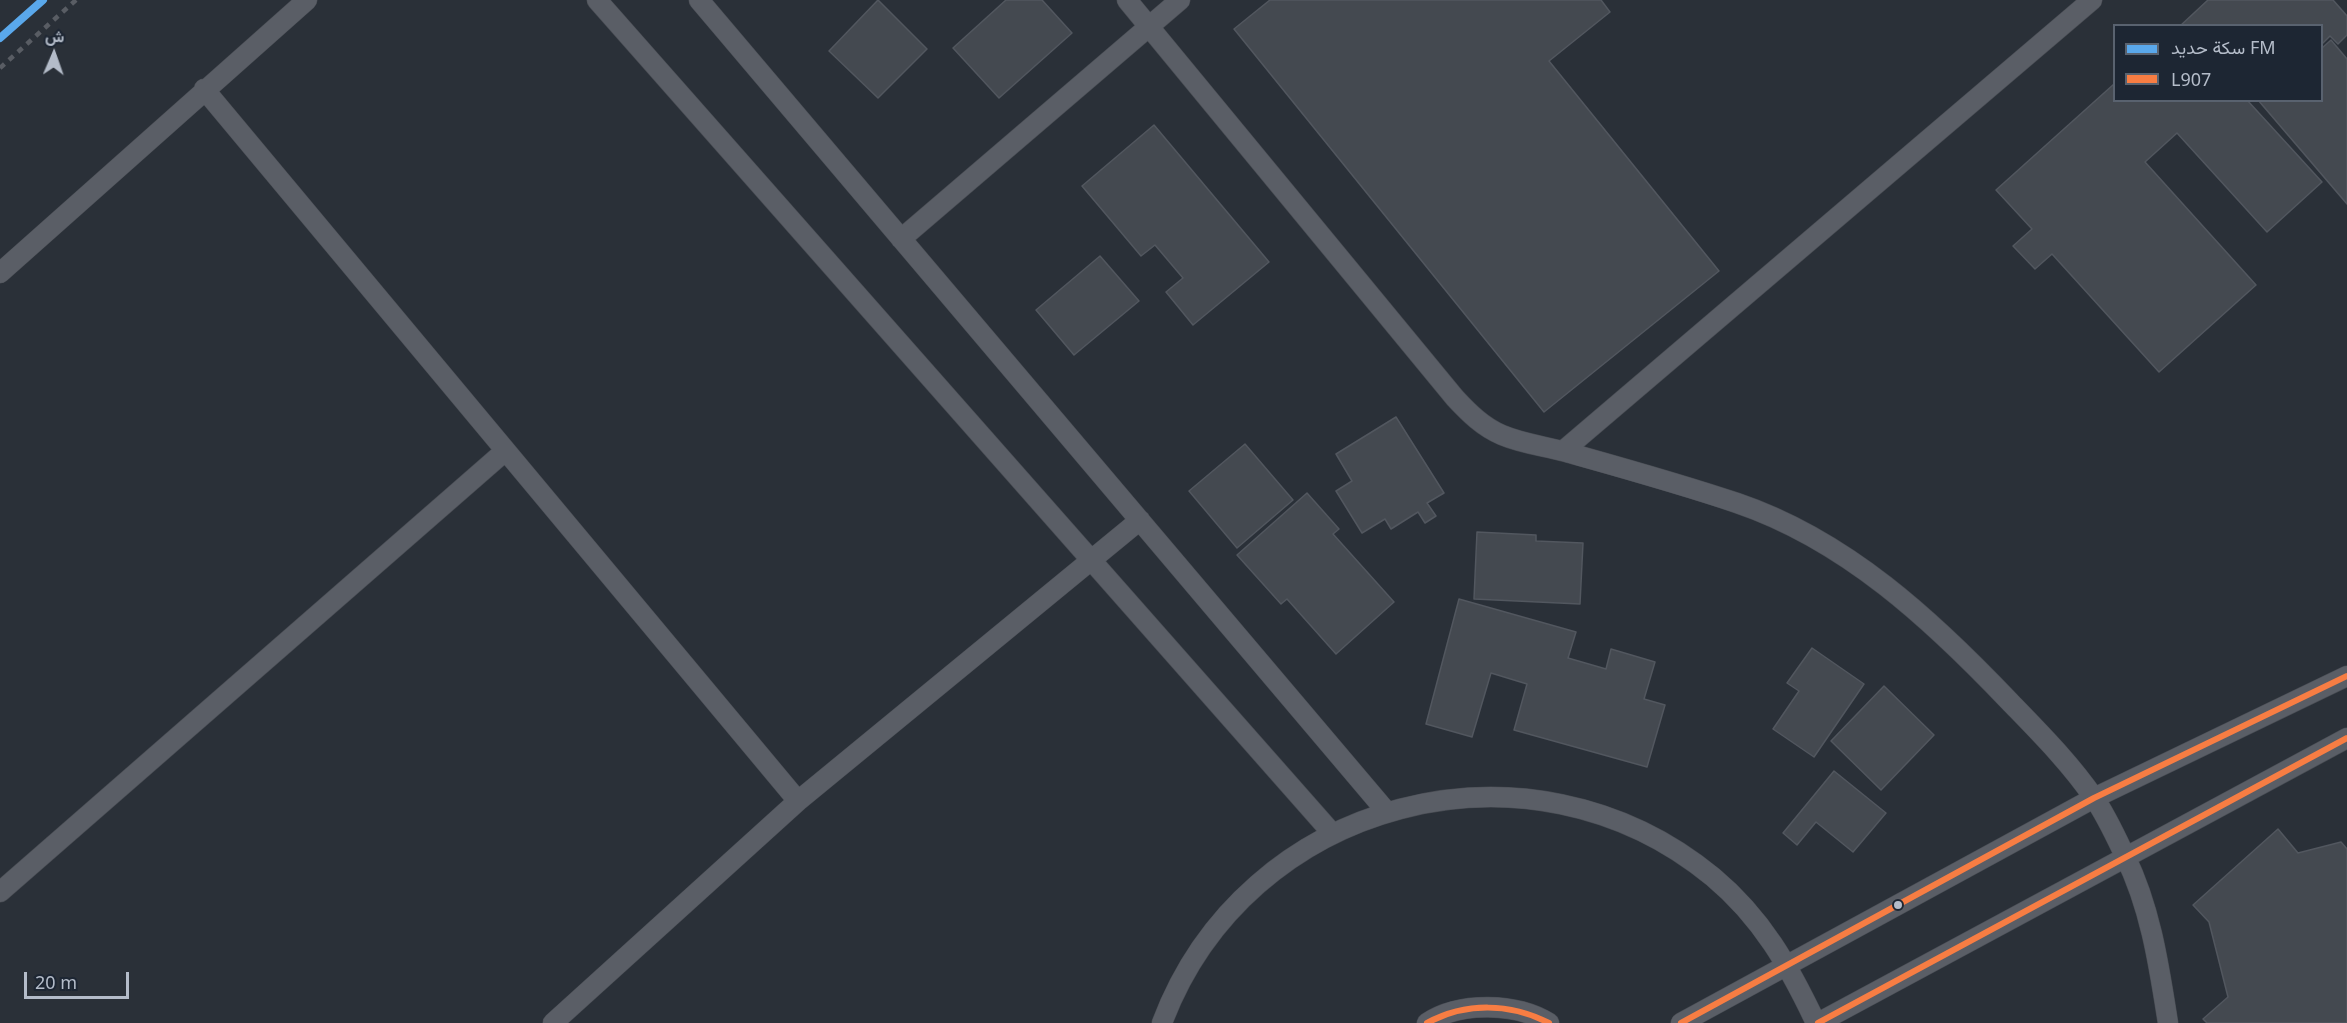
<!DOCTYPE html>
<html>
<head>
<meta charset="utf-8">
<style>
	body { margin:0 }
	#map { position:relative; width:2347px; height:1023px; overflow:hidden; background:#2a3038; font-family:"Noto Sans",Vazirmatn,sans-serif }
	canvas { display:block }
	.legend { position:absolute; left:2113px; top:24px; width:210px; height:78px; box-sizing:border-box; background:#1d2633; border:2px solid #59626f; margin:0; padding:8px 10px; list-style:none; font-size:18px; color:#b4bcc9 }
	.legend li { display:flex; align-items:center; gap:12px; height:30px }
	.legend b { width:30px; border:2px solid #59626f }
	.north { position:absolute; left:24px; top:24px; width:60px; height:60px; -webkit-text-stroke:4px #1d2633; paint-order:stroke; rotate:2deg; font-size:16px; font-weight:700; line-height:24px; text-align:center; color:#b4bcc9 }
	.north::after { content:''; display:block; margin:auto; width:21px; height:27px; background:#b4bcc9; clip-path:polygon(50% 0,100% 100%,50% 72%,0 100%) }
	.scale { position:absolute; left:24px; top:972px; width:105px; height:27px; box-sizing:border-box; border:3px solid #b4bcc9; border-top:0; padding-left:8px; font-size:18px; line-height:21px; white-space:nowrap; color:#b4bcc9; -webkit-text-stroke:4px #1d2633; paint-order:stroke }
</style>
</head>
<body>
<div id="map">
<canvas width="2347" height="1023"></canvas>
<ul class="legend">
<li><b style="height:8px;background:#5aa8eb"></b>سكة حديد FM</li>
<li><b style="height:8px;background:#f77d43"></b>L907</li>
</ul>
<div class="north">ش</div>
<div class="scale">20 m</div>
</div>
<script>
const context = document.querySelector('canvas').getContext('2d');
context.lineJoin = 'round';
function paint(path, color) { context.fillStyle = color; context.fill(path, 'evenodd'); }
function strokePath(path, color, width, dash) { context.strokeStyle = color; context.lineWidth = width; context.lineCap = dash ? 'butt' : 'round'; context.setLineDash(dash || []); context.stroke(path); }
const building = new Path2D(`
	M 878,0 L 927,49 L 878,98 L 829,51 Z
	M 1006,0 L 1042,0 L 1072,33 L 999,98 L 953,48 Z
	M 1270,0 L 1601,0 L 1610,12 L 1549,61 L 1719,271 L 1544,412 L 1234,29 Z
	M 2208,0 L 2333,0 L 2347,16 L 2347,35 L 2338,44 L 2330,36 L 2322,44 L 2322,26 L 2180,26 Z
	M 2331,40 L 2347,59 L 2347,204 L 2258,100 L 2322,100 L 2322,48 Z
	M 2114,84 L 2114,100 L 2247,100 L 2322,182 L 2267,232 L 2177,133 L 2145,162 L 2256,285 L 2159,372 L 2052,254 L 2035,269 L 2013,246 L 2032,229 L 1996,190 Z
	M 1154,125 L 1269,262 L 1193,325 L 1166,292 L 1183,278 L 1155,245 L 1141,256 L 1082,186 Z
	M 1100,256 L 1139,301 L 1074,355 L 1036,310 Z
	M 1396,417 L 1444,493 L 1427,503 L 1436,516 L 1425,523 L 1418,512 L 1391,529 L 1385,519 L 1362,533 L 1336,491 L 1352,481 L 1336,454 Z
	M 1245,444 L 1293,500 L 1237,548 L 1189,491 Z
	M 1307,493 L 1339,529 L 1333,534 L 1394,602 L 1336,654 L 1287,599 L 1281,604 L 1237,555 Z
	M 1477,532 L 1536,535 L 1536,541 L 1583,543 L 1580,604 L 1474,599 Z
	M 1459,599 L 1576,632 L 1568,658 L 1606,669 L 1611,649 L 1655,662 L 1644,699 L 1665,705 L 1647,767 L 1514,730 L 1527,684 L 1491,673 L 1472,737 L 1426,724 Z
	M 1812,648 L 1864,684 L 1814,757 L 1773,729 L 1799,691 L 1787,683 Z
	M 1884,686 L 1934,735 L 1881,790 L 1831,741 Z
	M 1834,771 L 1886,813 L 1853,852 L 1816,822 L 1797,845 L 1783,833 Z
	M 2278,829 L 2298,853 L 2341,842 L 2347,849 L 2347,1023 L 2207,1023 L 2203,1019 L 2228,997 L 2209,922 L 2193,905 Z`);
paint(building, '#444950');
strokePath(building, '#52575f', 1.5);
const lane = new Path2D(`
	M 597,0 L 1332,833
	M 699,0 L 1386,811
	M 1127,0 L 1455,398 C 1469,413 1483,427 1502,435 C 1523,444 1545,446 1566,452 C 1623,468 1681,484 1737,503 C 1846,540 1932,620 2010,702 C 2039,732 2070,763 2094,798 C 2106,815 2116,837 2125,856 C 2151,909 2159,966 2168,1023
	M 204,89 L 798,801
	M 901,239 L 1180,0
	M 0,273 L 307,0
	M 1563,451 L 2092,0
	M 0,892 L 504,452
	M 553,1023 L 798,801 L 1140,520
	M 1162,1023 C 1246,799 1529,725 1713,877 C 1762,918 1789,966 1816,1023
	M 1427,1023 C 1460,1001 1517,1003 1549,1023
	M 1681,1023 L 2094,798 L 2347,676
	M 1818,1023 L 2347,738`);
strokePath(lane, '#484c53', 21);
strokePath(lane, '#5a5e66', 20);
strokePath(new Path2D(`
	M 0,68 L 76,0`), '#595d64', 4.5, [6, 6]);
strokePath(new Path2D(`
	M 1427,1023 C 1466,1002 1510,1003 1549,1023
	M 1681,1023 L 2094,798 L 2347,676
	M 1818,1023 L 2347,738`), '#f77d43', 6);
strokePath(new Path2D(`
	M 0,38 L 43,0`), '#5aa8eb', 8);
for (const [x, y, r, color] of [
	[1898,905,5,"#b4bcc9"]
]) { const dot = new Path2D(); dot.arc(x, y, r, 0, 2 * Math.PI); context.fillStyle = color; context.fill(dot); strokePath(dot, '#1d2633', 2); }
</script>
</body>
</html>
